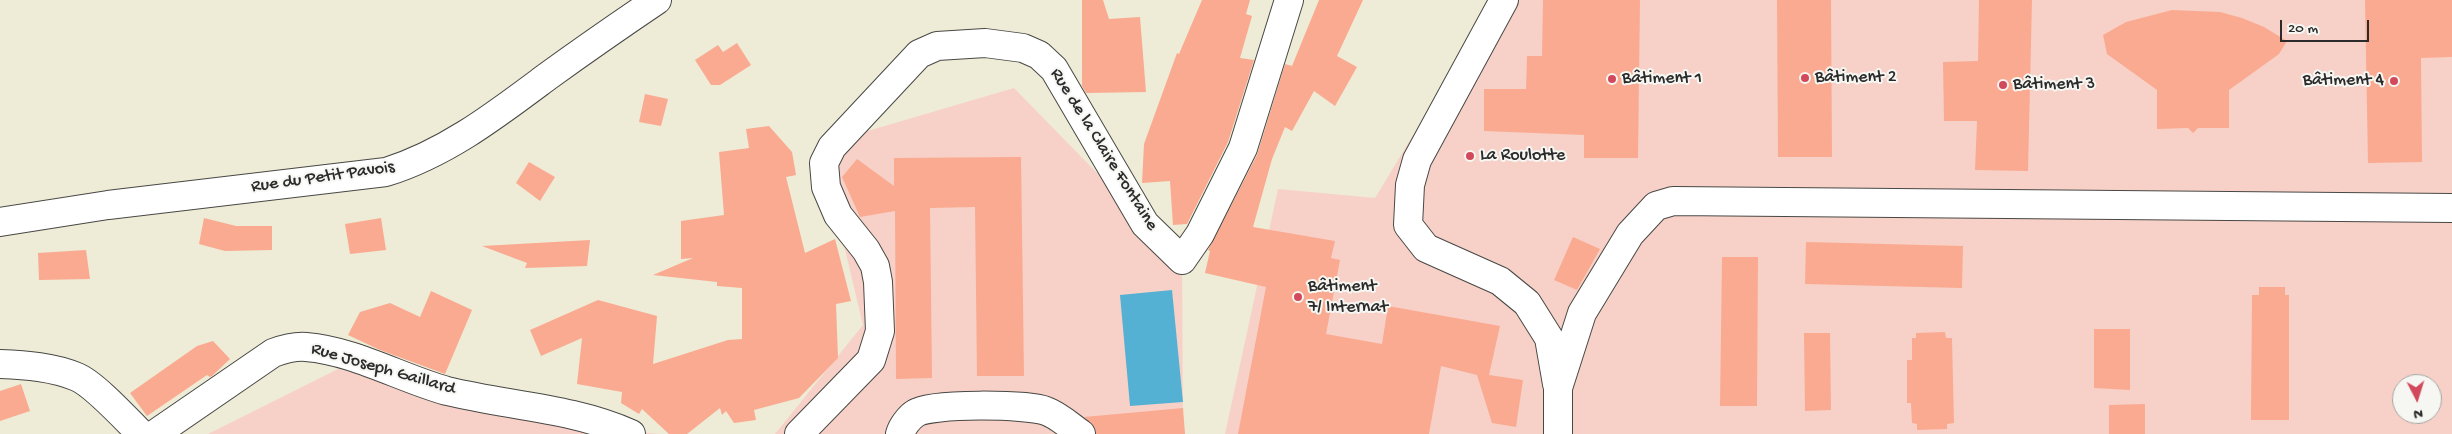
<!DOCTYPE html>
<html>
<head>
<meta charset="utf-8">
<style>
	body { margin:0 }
	#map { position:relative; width:2452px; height:434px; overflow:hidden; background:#eeebd6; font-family:"Gochi Hand",sans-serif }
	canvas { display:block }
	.north { position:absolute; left:2392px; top:374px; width:50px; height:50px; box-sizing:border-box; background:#f6f6f2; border:1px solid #a5a5a2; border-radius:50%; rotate:175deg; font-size:14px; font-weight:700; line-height:20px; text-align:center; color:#2b2b2b }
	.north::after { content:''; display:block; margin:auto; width:18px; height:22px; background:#d1495b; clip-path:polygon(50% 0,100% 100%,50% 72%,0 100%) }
	.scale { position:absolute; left:2280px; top:20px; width:89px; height:22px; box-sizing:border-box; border:2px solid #2b2b2b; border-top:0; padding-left:6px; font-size:15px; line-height:18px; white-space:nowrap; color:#2b2b2b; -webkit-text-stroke:4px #f6f6f2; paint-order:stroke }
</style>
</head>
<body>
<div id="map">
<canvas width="2452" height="434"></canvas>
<div class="north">N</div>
<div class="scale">20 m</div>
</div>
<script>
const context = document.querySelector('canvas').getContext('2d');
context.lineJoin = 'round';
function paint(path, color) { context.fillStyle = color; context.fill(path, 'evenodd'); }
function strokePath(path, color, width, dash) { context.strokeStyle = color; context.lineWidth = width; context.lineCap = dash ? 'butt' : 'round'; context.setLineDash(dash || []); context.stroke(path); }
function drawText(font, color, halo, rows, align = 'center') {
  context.font = font + ' "Gochi Hand",sans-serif'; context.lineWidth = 4; context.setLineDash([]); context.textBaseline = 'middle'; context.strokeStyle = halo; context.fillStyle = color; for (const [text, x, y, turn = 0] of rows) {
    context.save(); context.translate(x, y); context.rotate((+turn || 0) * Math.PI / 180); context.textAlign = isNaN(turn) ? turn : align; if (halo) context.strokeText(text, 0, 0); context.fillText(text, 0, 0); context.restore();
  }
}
paint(new Path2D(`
	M 1495,0 L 2452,0 L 2452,434 L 1225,434 L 1278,189 L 1375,198 ZM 2402,384 L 2432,384 L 2432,414 L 2402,414 Z
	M 1014,88 L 1182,260 L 1183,434 L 775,434 L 863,325 L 820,145 Z
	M 338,369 L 607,429 L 660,434 L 208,434 Z`), '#f7d1c8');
paint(new Path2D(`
	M 1172,290 L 1183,402 L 1130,406 L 1120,295 Z`), '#55b1d3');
paint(new Path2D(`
	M 1082,0 L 1103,0 L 1109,19 L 1140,17 L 1146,92 L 1086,93 L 1082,86 Z
	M 1202,0 L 1250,0 L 1246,14 L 1252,16 L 1240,58 L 1254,60 L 1228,142 L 1187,224 L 1173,225 L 1170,181 L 1142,183 L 1144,144 L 1177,53 L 1179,54 Z
	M 1319,0 L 1363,0 L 1337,56 L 1357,67 L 1335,106 L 1314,91 L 1292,131 L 1285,127 L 1272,159 L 1253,227 L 1335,241 L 1331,258 L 1340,260 L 1326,334 L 1382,344 L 1388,306 L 1500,326 L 1489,375 L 1523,380 L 1516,427 L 1492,423 L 1477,375 L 1441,366 L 1429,434 L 1238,434 L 1266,287 L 1205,273 L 1210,251 L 1208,250 L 1257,155 L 1285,64 L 1292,66 Z
	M 1543,0 L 1640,0 L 1638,158 L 1584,158 L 1584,135 L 1484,131 L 1484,89 L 1526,89 L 1527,56 L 1542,56 Z
	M 1777,0 L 1831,0 L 1832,157 L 1778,157 Z
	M 1979,0 L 2032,0 L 2028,171 L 1975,170 L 1977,121 L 1944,121 L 1943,62 L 1978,61 Z
	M 2365,0 L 2452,0 L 2452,57 L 2421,58 L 2422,162 L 2368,163 Z
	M 2172,10 L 2220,12 L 2242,18 L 2264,27 L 2287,41 L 2279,54 L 2229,90 L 2229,128 L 2198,128 L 2193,133 L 2188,128 L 2157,129 L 2157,90 L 2107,54 L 2103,35 L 2126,22 Z
	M 737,43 L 751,65 L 720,85 L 711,85 L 695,60 L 718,45 L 723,52 Z
	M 645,94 L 668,99 L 661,126 L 639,122 Z
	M 769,126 L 792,152 L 796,175 L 786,177 L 805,253 L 835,239 L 851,301 L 836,304 L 838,358 L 799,398 L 754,410 L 756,420 L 734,423 L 726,411 L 722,415 L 720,408 L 687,434 L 669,434 L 642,409 L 639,414 L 621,403 L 622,392 L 577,384 L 582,338 L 541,356 L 530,330 L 598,300 L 657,316 L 653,364 L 728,340 L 742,339 L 742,288 L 717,286 L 717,282 L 653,275 L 693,258 L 681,259 L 681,221 L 724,215 L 719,152 L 749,148 L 746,129 Z
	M 1021,157 L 1024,376 L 977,376 L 975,207 L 930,208 L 932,378 L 896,379 L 895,211 L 860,217 L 842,177 L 857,159 L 894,186 L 894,158 Z
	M 529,162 L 555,177 L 540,201 L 516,183 Z
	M 204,218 L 236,226 L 272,226 L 272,250 L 225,251 L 199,244 Z
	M 381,218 L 386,250 L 350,254 L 345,224 Z
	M 1573,237 L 1600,249 L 1577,290 L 1554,280 Z
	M 590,240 L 587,266 L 525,268 L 527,263 L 482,246 Z
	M 1806,242 L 1963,246 L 1962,288 L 1805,284 Z
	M 86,250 L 90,279 L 39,280 L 38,253 Z
	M 1722,257 L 1758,257 L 1757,406 L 1720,406 Z
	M 2259,287 L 2285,287 L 2285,295 L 2289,295 L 2289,420 L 2251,420 L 2252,295 L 2259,295 Z
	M 431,291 L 472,310 L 445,374 L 380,350 L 348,335 L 360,312 L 390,303 L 420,317 Z
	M 2094,329 L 2130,329 L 2130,390 L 2094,388 Z
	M 1945,332 L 1946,338 L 1952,338 L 1954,423 L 1947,424 L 1947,429 L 1917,430 L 1917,424 L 1912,423 L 1911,403 L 1907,403 L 1907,360 L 1912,360 L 1912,338 L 1916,338 L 1916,333 Z
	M 1804,333 L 1830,333 L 1831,410 L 1805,411 Z
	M 213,341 L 230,359 L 212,376 L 210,377 L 207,375 L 147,416 L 130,393 L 197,346 Z
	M 21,384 L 30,411 L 0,421 L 0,391 Z
	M 2145,404 L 2145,434 L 2109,434 L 2109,405 Z
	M 1183,408 L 1185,434 L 1096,434 L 1095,427 L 1084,417 Z`), '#faaa90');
const minor = new Path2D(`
	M 1504,0 L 1417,160 L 1410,185 L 1408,225 L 1426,248 L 1500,281 L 1527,303 L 1549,338 L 1557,384
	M 0,222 L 108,205 L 386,172 C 447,153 497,114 548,76 C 584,50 620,25 657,0
	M 0,364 C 26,365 53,367 77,377 C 94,384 127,420 141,434
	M 155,434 L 273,353 C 284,349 294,346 306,347 C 355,351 400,378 447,391 C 509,406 573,408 631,434
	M 799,434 L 871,360 L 880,331 L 878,282 L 875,266 L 866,250 L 838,215 L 826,187 L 824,163 L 832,147 L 919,54 L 937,46 L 985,43 L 1023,48 L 1039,55 L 1054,69 L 1145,224 L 1182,260 L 1200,234 L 1243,148 L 1289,0
	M 900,434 C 902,427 909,417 916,413 C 930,403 1028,404 1046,411 C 1058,415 1071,427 1081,434
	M 1558,434 L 1558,388 L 1582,313 L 1630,234 L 1656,206 L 1673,201 L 2452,208`);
strokePath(minor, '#484845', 30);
strokePath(minor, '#fff', 28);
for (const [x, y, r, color] of [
	[1805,78,5,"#d1495b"],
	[1612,79,5,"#d1495b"],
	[2394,81,5,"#d1495b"],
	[2003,85,5,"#d1495b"],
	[1470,156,5,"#d1495b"],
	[1298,297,5,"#d1495b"]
]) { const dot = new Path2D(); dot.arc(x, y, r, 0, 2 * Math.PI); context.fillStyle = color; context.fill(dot); strokePath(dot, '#f6f6f2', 2); }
drawText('18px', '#2b2b2b', '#f6f6f2', [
	["Bâtiment 2",1815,78],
	["Bâtiment 1",1622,79],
	["Bâtiment 4",2384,81,"right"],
	["Bâtiment 3",2013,85],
	["La Roulotte",1480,156],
	["Bâtiment",1308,287],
	["7/ Internat",1308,308]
], 'left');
drawText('18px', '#2b2b2b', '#f6f6f2', [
	["Rue de la Claire Fontaine",1103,150,58],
	["Rue du Petit Pavois",323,178,-8],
	["Rue Joseph Gaillard",383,370,16]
]);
</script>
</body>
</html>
